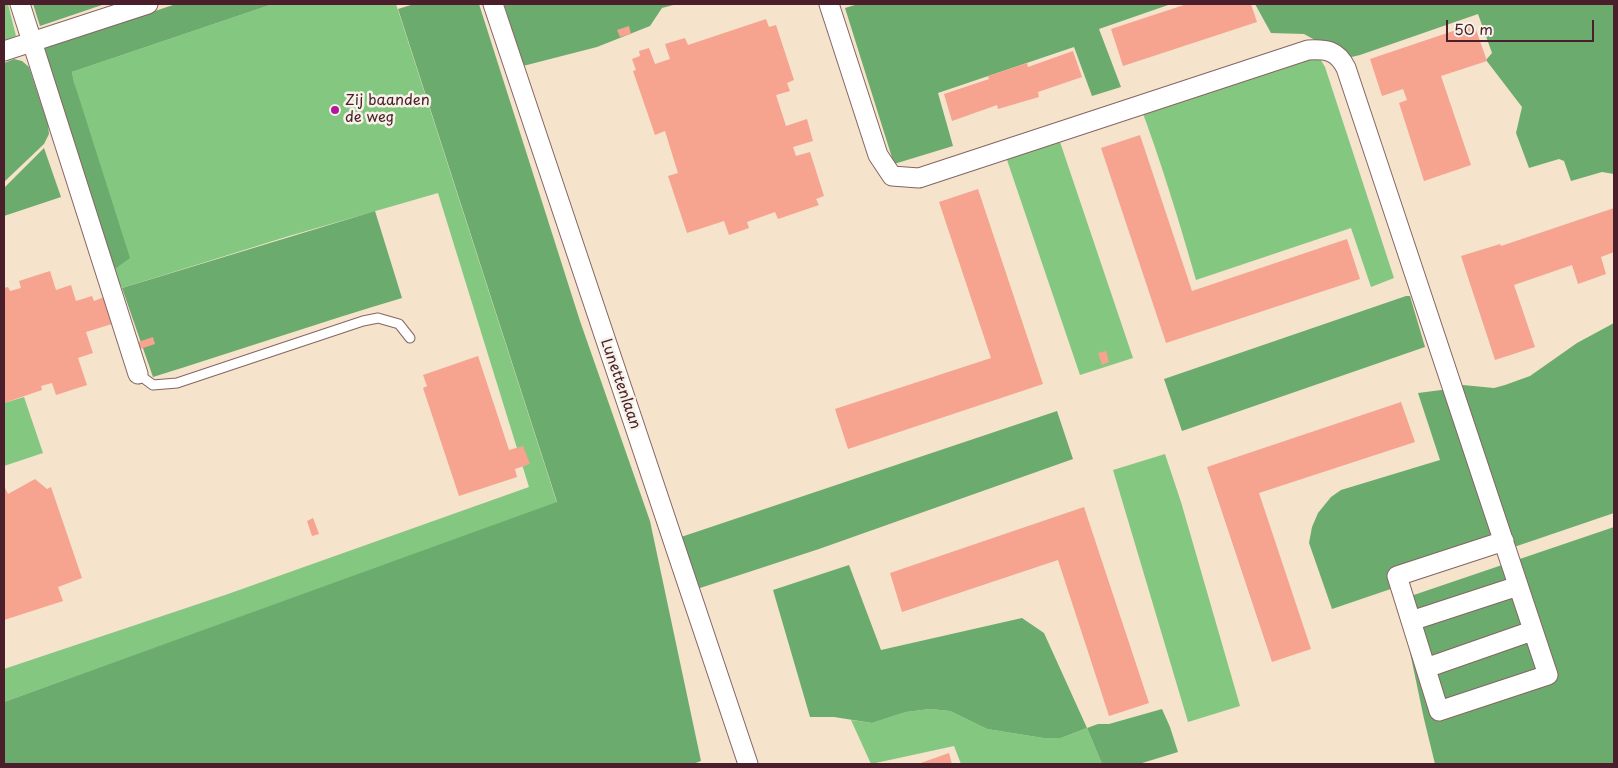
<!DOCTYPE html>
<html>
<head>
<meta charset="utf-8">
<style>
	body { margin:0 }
	#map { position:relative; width:1618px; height:768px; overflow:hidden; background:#f5e3cc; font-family:"Playpen Sans",sans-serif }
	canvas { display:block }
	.frame { position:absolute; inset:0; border:5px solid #4a1f2b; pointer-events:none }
	.scale { position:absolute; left:1446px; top:20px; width:148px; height:22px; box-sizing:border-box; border:2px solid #4a1f2b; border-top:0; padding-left:6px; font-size:15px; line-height:18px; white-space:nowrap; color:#4a1f2b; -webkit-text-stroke:4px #f7f3e8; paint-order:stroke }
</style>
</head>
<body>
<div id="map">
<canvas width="1618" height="768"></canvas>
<div class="frame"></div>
<div class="scale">50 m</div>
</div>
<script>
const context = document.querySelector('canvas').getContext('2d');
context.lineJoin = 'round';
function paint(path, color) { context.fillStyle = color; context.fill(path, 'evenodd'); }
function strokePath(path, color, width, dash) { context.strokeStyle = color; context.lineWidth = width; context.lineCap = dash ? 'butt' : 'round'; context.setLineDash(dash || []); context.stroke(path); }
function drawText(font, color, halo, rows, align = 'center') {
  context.font = font + ' "Playpen Sans",sans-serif'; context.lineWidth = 5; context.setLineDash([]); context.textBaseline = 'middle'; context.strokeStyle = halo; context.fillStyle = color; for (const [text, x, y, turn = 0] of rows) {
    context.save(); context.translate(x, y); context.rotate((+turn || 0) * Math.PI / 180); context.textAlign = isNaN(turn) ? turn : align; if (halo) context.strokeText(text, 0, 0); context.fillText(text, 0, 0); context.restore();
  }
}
paint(new Path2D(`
	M 4,4 L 8,4 L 16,36 L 4,40 Z
	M 273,4 L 396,4 L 557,503 L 4,702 L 4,669 L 228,594 L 529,487 L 438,193 L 289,236 L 122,288 L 112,271 L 72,72 Z
	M 1319,57 L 1325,67 L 1394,278 L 1371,287 L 1351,228 L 1196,280 C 1179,221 1161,161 1139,103 Z
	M 1059,139 L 1133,358 L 1080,375 L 1005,154 Z
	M 24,397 L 43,453 L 4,466 L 4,403 Z
	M 1165,454 L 1181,502 L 1240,706 L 1188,722 L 1113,470 Z
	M 930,709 L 950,711 L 987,729 L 1043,738 L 1061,738 L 1087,728 L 1102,764 L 961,764 L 954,746 L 871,764 L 851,720 L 872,723 L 906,712 Z`), '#84c780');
paint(new Path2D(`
	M 33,4 L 105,4 L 40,26 Z
	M 176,4 L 273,4 L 72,72 L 74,82 L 130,258 L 112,271 L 39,50 Z
	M 414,4 L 479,4 L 580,321 L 650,521 L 701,761 L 693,764 L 4,764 L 4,702 L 557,502 L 398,9 Z
	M 504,4 L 677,4 L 662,8 L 650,26 L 597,47 L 523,66 Z
	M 858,4 L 1171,4 L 1099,29 L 1121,87 L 1092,96 L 1074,47 L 938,93 L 953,146 L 894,164 L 845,8 Z
	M 1255,4 L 1614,4 L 1614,174 L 1602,172 L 1571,181 L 1564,161 L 1559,159 L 1529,168 L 1516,133 L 1522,107 L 1486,60 L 1492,53 L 1478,14 L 1360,55 L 1339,60 L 1333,50 L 1304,34 L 1271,33 Z
	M 14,59 L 22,61 L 29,67 L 48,125 L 49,134 L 44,144 L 4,182 L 4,63 Z
	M 44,148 L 61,197 L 4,216 L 4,188 Z
	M 375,211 L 402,298 C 318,323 236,351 153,377 L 122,288 Z
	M 1406,296 L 1410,296 L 1425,347 L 1182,431 L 1164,379 Z
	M 1614,323 L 1614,513 L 1332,609 L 1309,543 L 1312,527 L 1318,513 L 1331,497 L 1341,490 L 1440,460 L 1418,393 L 1449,389 L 1463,385 L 1494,388 L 1505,385 L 1530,376 L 1577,343 Z
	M 1057,411 L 1073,459 L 819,549 L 697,589 L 681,537 Z
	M 1614,527 L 1614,764 L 1435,764 L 1424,719 L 1399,600 Z
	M 849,565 L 881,650 L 1022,618 L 1044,633 L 1087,728 L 1098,724 L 1109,724 L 1162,709 L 1170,727 L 1178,752 L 1139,764 L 1102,764 L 1087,728 L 1061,738 L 1043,738 L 987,729 L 950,711 L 930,709 L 906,712 L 872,723 L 834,717 L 810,717 L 773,590 Z`), '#6bac6e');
paint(new Path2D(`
	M 1187,4 L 1251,4 L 1257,22 L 1123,66 L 1111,29 Z
	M 766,19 L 769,27 L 776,25 L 794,80 L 787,83 L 790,91 L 776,95 L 786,126 L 807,119 L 813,141 L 793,147 L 796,156 L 810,152 L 824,196 L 816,199 L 819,205 L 778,219 L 775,212 L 747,222 L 749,228 L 729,235 L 724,221 L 687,233 L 668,176 L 678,173 L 665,131 L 655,135 L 633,71 L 636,70 L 632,59 L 640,56 L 639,51 L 649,48 L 655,64 L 670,59 L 665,44 L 685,38 L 688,45 Z
	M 1474,24 L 1487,61 L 1441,76 L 1471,165 L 1424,181 L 1399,103 L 1407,100 L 1403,89 L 1382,96 L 1370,59 Z
	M 629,26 L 631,34 L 620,37 L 617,30 Z
	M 1073,51 L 1082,77 L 1038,92 L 1039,97 L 998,109 L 997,105 L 952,121 L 944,94 L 989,79 L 988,76 L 1027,63 L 1028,67 Z
	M 1140,135 L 1192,291 L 1347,239 L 1360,279 L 1166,343 L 1101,148 Z
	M 978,189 L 1043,384 L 848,449 L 835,409 L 991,358 L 939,202 Z
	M 1614,208 L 1614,252 L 1601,257 L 1606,274 L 1578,284 L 1572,265 L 1514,285 L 1535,347 L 1495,360 L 1461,256 L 1500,244 L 1501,246 Z
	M 50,271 L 56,290 L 71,285 L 76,301 L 92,296 L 94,301 L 104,297 L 112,324 L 86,332 L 93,353 L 78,358 L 87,385 L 56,395 L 52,383 L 41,386 L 42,390 L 4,403 L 4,288 L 8,287 L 10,291 L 21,288 L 19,281 Z
	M 153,337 L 155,344 L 140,349 L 138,342 Z
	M 1106,351 L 1109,362 L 1102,365 L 1098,353 Z
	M 478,356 L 509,450 L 523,446 L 530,464 L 515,469 L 517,477 L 459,496 L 423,388 L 427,386 L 423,375 Z
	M 1401,402 L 1415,442 L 1259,493 L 1311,649 L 1272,662 L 1207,467 Z
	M 35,479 L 47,489 L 51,487 L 82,578 L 58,587 L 63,601 L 4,620 L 4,486 L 8,494 Z
	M 1084,507 L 1149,703 L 1109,716 L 1058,560 L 902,612 L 890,573 Z
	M 313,518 L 319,534 L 312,536 L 307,521 Z
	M 949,753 L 952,764 L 918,764 Z`), '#f6a390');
const service = new Path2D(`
	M 138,374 L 153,385 L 177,383 L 363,321 L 378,318 L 399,324 L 410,338`);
const minor = new Path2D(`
	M 20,4 L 138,374
	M 493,4 L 748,764
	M 829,4 L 878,155 L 892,176 L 919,178 L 1308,50 C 1326,49 1337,50 1346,68 L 1548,675 L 1439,711 L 1397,576 L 1504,541
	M 4,51 L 148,4
	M 1411,621 L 1518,586
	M 1426,668 L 1532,631`);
strokePath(service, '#866463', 11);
strokePath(minor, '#866463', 21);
strokePath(service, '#fff', 9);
strokePath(minor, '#fff', 19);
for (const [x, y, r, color] of [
	[335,110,5,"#b5179e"]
]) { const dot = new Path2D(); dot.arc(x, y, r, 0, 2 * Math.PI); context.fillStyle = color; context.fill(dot); strokePath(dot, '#f7f3e8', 2); }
drawText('15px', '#4a1f2b', '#f7f3e8', [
	["Zij baanden",345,101],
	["de weg",345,118]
], 'left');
drawText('15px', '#4a1f2b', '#f7f3e8', [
	["Lunettenlaan",620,384,71]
]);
</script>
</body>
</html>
